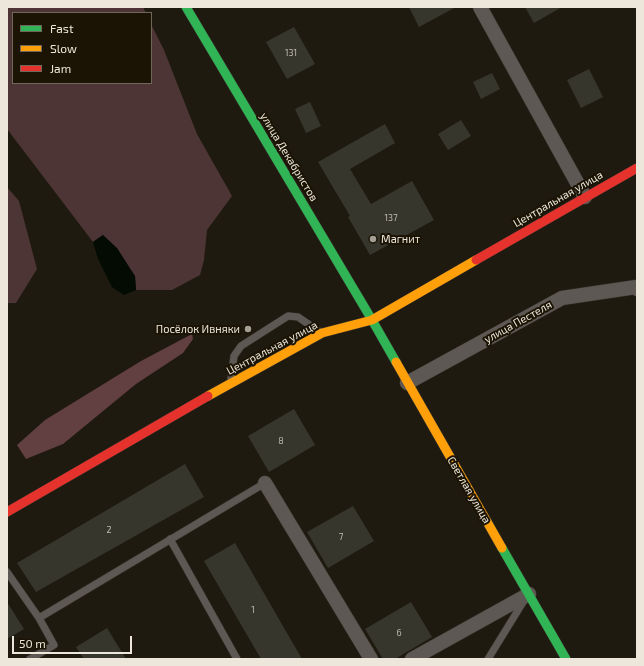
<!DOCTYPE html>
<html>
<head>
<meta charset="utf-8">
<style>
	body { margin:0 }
	#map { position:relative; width:644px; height:666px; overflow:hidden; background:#1f1a10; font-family:"Exo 2",sans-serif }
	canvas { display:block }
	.frame { position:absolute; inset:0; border:8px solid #ece6db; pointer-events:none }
	.legend { position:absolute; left:12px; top:12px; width:140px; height:72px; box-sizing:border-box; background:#1b1303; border:1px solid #6f6759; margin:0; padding:5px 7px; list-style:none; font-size:12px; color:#ece6db }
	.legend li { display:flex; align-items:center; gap:8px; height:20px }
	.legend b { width:20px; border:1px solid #6f6759 }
	.scale { position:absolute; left:12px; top:636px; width:120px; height:18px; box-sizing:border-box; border:2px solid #ece6db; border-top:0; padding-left:5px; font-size:12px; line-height:14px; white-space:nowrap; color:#ece6db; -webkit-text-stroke:3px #1b1303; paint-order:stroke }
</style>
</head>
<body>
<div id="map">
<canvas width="644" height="666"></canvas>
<div class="frame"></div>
<ul class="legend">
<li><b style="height:5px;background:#30b455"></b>Fast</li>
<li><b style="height:5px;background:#ff9f0a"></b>Slow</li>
<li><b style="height:5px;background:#e5322d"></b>Jam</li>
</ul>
<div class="scale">50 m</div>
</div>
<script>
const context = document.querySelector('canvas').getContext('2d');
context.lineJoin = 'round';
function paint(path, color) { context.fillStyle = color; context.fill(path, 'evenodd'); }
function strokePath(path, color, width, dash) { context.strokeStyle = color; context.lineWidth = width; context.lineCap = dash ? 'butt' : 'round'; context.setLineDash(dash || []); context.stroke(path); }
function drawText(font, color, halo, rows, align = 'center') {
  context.font = font + ' "Exo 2",sans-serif'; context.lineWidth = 4; context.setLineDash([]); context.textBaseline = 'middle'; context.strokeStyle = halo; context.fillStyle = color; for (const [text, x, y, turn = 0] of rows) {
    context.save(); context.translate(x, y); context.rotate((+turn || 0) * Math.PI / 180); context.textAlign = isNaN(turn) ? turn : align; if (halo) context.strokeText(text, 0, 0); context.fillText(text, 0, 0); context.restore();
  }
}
paint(new Path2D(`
	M 7,7 L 143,7 L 146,13 L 13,13 L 13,83 L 151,83 L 151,24 L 164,50 L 197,134 L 232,196 L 207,230 L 204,260 L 200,275 L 172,290 L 136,290 L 135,276 L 103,235 L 93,242 L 7,129 Z
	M 7,187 L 19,201 L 37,269 L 16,303 L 7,303 Z`), '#4c3534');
paint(new Path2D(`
	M 192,334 L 193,339 L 183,353 L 136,384 L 63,444 L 26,459 L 17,445 L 45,420 L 141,361 Z`), '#623f40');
paint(new Path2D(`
	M 103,235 L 117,248 L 135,276 L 136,290 L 124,295 L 112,287 L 98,259 L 93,242 Z`), '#030b02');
paint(new Path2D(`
	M 409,7 L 456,7 L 419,27 Z
	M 525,7 L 562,7 L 534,23 Z
	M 294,27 L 315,64 L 287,79 L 266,42 Z
	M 589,69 L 603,97 L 581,108 L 567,80 Z
	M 492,73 L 500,89 L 481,99 L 473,82 Z
	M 310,102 L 321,126 L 306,133 L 295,109 Z
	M 461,120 L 471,136 L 448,150 L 438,134 Z
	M 385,124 L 395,143 L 350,169 L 371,204 L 412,181 L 434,220 L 370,255 L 348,217 L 350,216 L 318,162 Z
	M 294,409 L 315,445 L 269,472 L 248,436 Z
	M 185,464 L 204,497 L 36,592 L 17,563 Z
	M 353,506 L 374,541 L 328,568 L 307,532 Z
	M 235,543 L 302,659 L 261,659 L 204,561 Z
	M 7,602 L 24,629 L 7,639 Z
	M 411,602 L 432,637 L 395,659 L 383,659 L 365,629 Z
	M 107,628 L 126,659 L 84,659 L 76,647 Z`), '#37362d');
const lane = new Path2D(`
	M 231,379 L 234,356 L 241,346 L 288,316 L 298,317 L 320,332
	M 170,539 L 237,659
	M 7,572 L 39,618
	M 30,659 L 54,645 L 39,618 L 265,483
	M 488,659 L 525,599`);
const street = new Path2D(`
	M 480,7 L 585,197
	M 407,383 L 562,298 L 636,287 L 637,289
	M 265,483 L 371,659
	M 412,659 L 529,594`);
const fast = new Path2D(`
	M 186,7 L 372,320 L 396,362
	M 502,548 L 566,659`);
const slow = new Path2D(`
	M 396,362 L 502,548
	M 208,396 L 322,333 L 372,320 L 476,260`);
const jam = new Path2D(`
	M 476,260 L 637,168
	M 7,512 L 208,396`);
strokePath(lane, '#3a362e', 8);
strokePath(street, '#3a362e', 15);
strokePath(fast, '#3a362e', 10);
strokePath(slow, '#3a362e', 10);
strokePath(jam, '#3a362e', 10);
strokePath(lane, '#5e5854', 7);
strokePath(street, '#5e5854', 14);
strokePath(fast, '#30b455', 9);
strokePath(slow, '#ff9f0a', 9);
strokePath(jam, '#e5322d', 9);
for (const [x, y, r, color] of [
	[373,239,4,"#a49f94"],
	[248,329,4,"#a49f94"]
]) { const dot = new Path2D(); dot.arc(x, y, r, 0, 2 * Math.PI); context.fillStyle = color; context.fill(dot); strokePath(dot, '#1b1303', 1.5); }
drawText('9px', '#bfbab0', null, [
	["131",291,53],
	["137",391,218],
	["8",281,441],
	["2",109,530],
	["7",341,537],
	["1",253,610],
	["6",399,633]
]);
drawText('11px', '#ece6db', '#1b1303', [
	["улица Декабристов",289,157,59],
	["Центральная улица",558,199,-30],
	["улица Пестеля",518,322,-29],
	["Центральная улица",272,348,-28],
	["Светлая улица",469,490,60]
]);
drawText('11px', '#ece6db', '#1b1303', [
	["Магнит",381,239],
	["Посёлок Ивняки",240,329,"right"]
], 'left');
</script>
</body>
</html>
